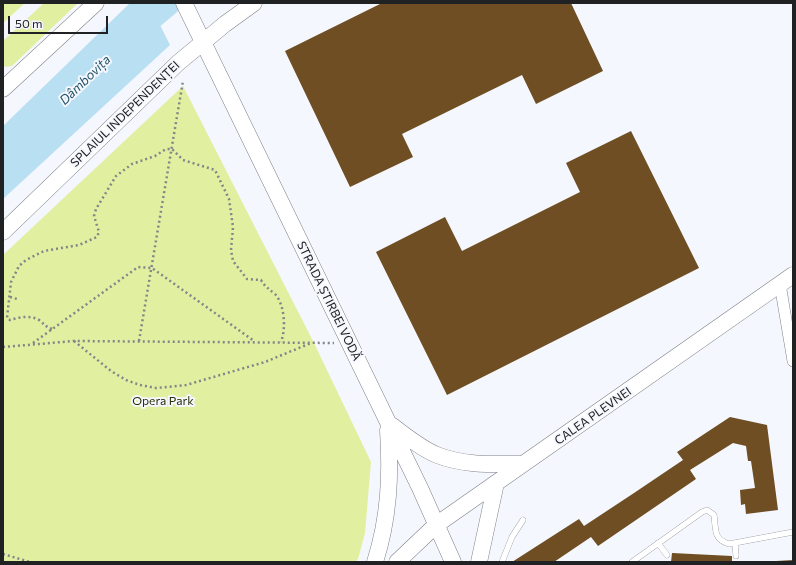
<!DOCTYPE html>
<html>
<head>
<meta charset="utf-8">
<style>
	body { margin:0 }
	#map { position:relative; width:796px; height:565px; overflow:hidden; background:#f4f7fd; font-family:Commissioner,sans-serif }
	canvas { display:block }
	.frame { position:absolute; inset:0; border:4px solid #202123; pointer-events:none }
	.scale { position:absolute; left:8px; top:16px; width:100px; height:18px; box-sizing:border-box; border:2px solid #202123; border-top:0; padding-left:5px; font-size:12px; line-height:14px; white-space:nowrap; color:#202123; -webkit-text-stroke:3px #f4f7fd; paint-order:stroke }
</style>
</head>
<body>
<div id="map">
<canvas width="796" height="565"></canvas>
<div class="frame"></div>
<div class="scale">50 m</div>
</div>
<script>
const context = document.querySelector('canvas').getContext('2d');
context.lineJoin = 'round';
function paint(path, color) { context.fillStyle = color; context.fill(path, 'evenodd'); }
function strokePath(path, color, width, dash) { context.strokeStyle = color; context.lineWidth = width; context.lineCap = dash ? 'butt' : 'round'; context.setLineDash(dash || []); context.stroke(path); }
function drawText(font, color, halo, rows, align = 'center') {
  context.font = font + ' Commissioner,sans-serif'; context.lineWidth = 4; context.setLineDash([]); context.textBaseline = 'middle'; context.strokeStyle = halo; context.fillStyle = color; for (const [text, x, y, turn = 0] of rows) {
    context.save(); context.translate(x, y); context.rotate((+turn || 0) * Math.PI / 180); context.textAlign = isNaN(turn) ? turn : align; if (halo) context.strokeText(text, 0, 0); context.fillText(text, 0, 0); context.restore();
  }
}
paint(new Path2D(`
	M 3,3 L 25,3 L 3,23 Z
	M 44,3 L 78,3 L 12,66 L 5,67 L 3,65 L 3,41 Z
	M 183,86 L 314,343 L 371,462 L 365,533 L 358,559 L 355,562 L 3,562 L 3,255 Z`), '#e0efa0');
paint(new Path2D(`
	M 130,3 L 149,3 L 170,45 L 3,199 L 3,126 Z`), '#b8dff2');
strokePath(new Path2D(`
	M 130,36 L 169,3`), '#b8dff2', 24);
paint(new Path2D(`
	M 382,3 L 571,3 L 603,71 L 536,104 L 522,75 L 402,134 L 413,157 L 350,187 L 285,51 Z
	M 631,131 L 699,268 L 447,395 L 376,252 L 445,217 L 462,251 L 580,192 L 566,163 Z
	M 730,417 L 767,425 L 778,510 L 746,514 L 745,504 L 741,505 L 740,490 L 755,488 L 751,461 L 748,461 L 746,446 L 733,443 L 690,470 L 696,479 L 598,546 L 591,537 L 554,562 L 512,562 L 579,519 L 584,526 L 634,493 L 683,460 L 677,452 Z
	M 672,553 L 732,556 L 732,562 L 671,562 Z
	M 793,560 L 793,562 L 776,562 L 776,561 Z`), '#6e4e22');
const service = new Path2D(`
	M 658,543 L 667,555
	M 735,543 L 736,556
	M 502,562 L 512,537 L 523,520
	M 632,562 L 702,512 L 707,510 L 714,515 C 716,529 713,539 729,544 L 793,532`);
const minor = new Path2D(`
	M 780,284 L 793,361`);
const secondary = new Path2D(`
	M 184,3 L 420,488 L 453,562
	M 3,89 L 96,3
	M 3,232 L 178,63 L 225,24 L 254,3
	M 391,425 C 405,435 420,448 437,455 C 465,466 494,464 523,464
	M 375,562 C 389,518 391,476 388,430
	M 397,562 L 436,525 L 793,275
	M 479,562 L 496,483`);
strokePath(service, '#7c7f84', 6);
strokePath(minor, '#7c7f84', 12);
strokePath(secondary, '#7c7f84', 17);
strokePath(new Path2D(`
	M 10,297 L 17,299
	M 52,329 C 46,327 44,324 39,320 C 31,315 19,317 10,320 L 7,318 L 11,282 L 19,266 L 26,260 L 44,251 L 79,245 L 97,237 L 99,232 L 94,216 L 96,209 L 116,176 L 132,164 L 155,156 L 166,149 L 172,149 L 183,160 L 215,170 L 229,199 L 233,227 L 231,250 L 233,261 L 247,279 L 261,280 C 265,287 269,289 275,294 C 285,305 286,329 281,342
	M 74,341 L 111,371 L 126,380 L 140,385 L 156,388 L 186,385 L 265,362 L 311,343
	M 139,341 L 183,81
	M 33,343 L 138,267 L 152,268 L 254,341
	M 3,347 L 74,341 L 334,343
	M 3,554 L 30,562`), '#838589', 2.5, [2, 3]);
strokePath(service, '#fff', 5.5);
strokePath(minor, '#fff', 11);
strokePath(secondary, '#fff', 16);
drawText('12px', '#202123', '#f4f7fd', [
	["SPLAIUL INDEPENDENȚEI",125,114,-44],
	["STRADA ȘTIRBEI VODĂ",329,301,64],
	["CALEA PLEVNEI",593,416,-35]
]);
drawText('12px', '#282d04', '#f4f7fd', [
	["Opera Park",163,401]
]);
drawText('italic 13px', '#265469', '#f4f7fd', [
	["Dâmbovița",85,80,-44]
]);
</script>
</body>
</html>
